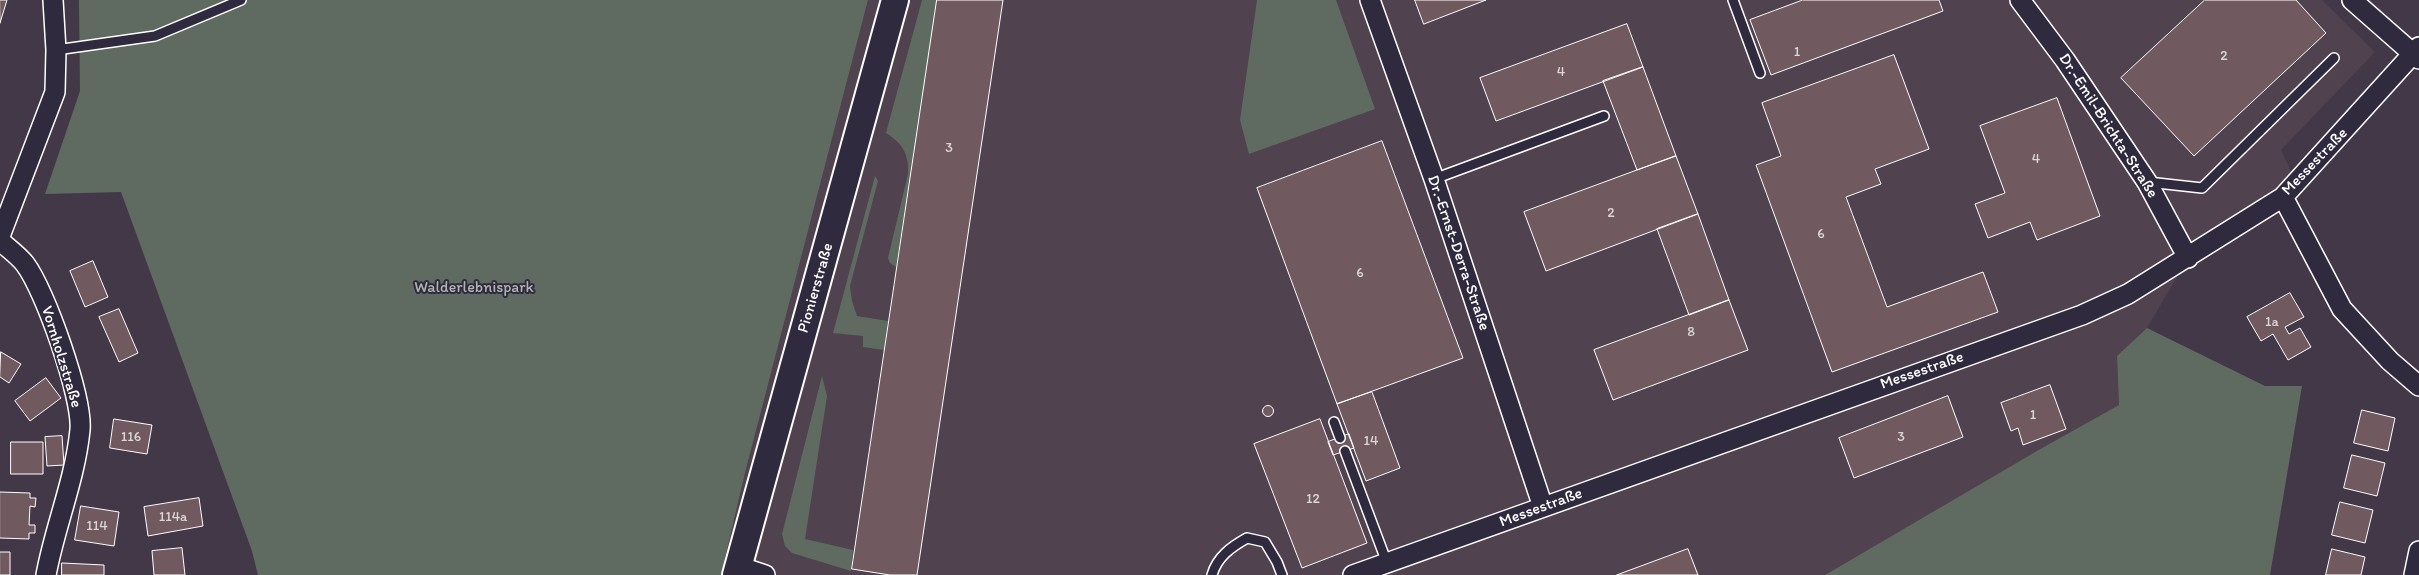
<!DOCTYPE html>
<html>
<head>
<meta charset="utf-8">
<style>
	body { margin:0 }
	canvas { display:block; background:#423847 }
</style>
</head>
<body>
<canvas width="2419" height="575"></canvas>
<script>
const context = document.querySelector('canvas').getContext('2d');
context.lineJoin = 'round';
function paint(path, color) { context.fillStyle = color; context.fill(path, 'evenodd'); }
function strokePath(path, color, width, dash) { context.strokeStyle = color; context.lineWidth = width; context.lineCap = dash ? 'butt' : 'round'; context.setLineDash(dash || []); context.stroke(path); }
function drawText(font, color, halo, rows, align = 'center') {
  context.font = font + ' Itim,sans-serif'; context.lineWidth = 4; context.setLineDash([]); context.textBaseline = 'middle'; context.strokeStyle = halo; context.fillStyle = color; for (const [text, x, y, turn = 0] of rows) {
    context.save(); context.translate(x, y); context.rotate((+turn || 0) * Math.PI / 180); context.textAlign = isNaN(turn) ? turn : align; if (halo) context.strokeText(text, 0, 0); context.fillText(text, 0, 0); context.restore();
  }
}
paint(new Path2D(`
	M 868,0 L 2322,0 L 2375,52 L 2281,150 L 2297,184 L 2188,258 L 2147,328 L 2117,356 L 2119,405 L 2042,448 L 1825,575 L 721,575 L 745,473 Z`), '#50424e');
paint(new Path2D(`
	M 79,0 L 868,0 L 745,473 L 721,575 L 258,575 L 252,551 L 121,192 L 45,194 L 80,91 Z
	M 922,0 L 938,0 L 896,267 L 890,263 L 888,258 L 908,174 C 909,154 903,144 886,133 Z
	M 1257,0 L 1336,0 L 1375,109 L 1249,154 L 1240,120 Z
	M 875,176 L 878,181 L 850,286 L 852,301 L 857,316 L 888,321 L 884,350 L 863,347 L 863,336 L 833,333 Z
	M 2147,328 L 2265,386 L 2302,386 L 2270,575 L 1825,575 L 2042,448 L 2119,405 L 2117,356 Z
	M 822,376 L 827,396 L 805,539 L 853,550 L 851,571 L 792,553 L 785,546 L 782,534 Z`), '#5f6b60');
const building = new Path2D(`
	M 0,0 L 7,0 L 0,23 Z
	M 937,0 L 1003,0 L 917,575 L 890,575 L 852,569 Z
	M 1415,0 L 1486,0 L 1424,24 Z
	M 1803,0 L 1939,0 L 1943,11 L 1771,75 L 1750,20 Z
	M 2205,0 L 2296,0 L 2326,33 L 2194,156 L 2121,78 Z
	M 1627,24 L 1643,67 L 1496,121 L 1480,78 Z
	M 1894,55 L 1929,149 L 1875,169 L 1881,184 L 1846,197 L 1887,307 L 1983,272 L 1998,312 L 1832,372 L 1756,165 L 1781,156 L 1762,103 Z
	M 1643,67 L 1676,156 L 1637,170 L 1603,81 Z
	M 2057,98 L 2100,216 L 2037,240 L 2030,222 L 1988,238 L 1975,204 L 2005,193 L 1980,126 Z
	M 1382,141 L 1463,358 L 1337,404 L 1257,188 Z
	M 1676,156 L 1698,214 L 1546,271 L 1524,212 Z
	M 1698,214 L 1729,300 L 1689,315 L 1657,229 Z
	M 93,261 L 108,297 L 85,307 L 70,271 Z
	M 2290,293 L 2304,317 L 2285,327 L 2289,334 L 2300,328 L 2311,347 L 2288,360 L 2273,334 L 2261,341 L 2247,317 Z
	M 1729,300 L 1748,350 L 1613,400 L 1594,350 Z
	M 119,309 L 138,353 L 119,362 L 99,317 Z
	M 1,352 L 21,364 L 9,383 L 0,377 Z
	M 46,378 L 61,398 L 30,421 L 15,401 Z
	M 2050,385 L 2066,429 L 2023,445 L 2018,428 L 2011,431 L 2001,403 Z
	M 1372,392 L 1400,468 L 1366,481 L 1337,404 Z
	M 1948,396 L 1963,437 L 1854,478 L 1839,438 Z
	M1262.5 411a5.5 5.5 0 1 1 11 0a5.5 5.5 0 1 1-11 0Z
	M 2362,410 L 2395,418 L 2388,451 L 2354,443 Z
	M 114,419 L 152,425 L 147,454 L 110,448 Z
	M 1320,419 L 1367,543 L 1302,568 L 1254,444 Z
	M 1349,434 L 1354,448 L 1333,455 L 1328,442 Z
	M 62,436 L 64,465 L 47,466 L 45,437 Z
	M 11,442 L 43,442 L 43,474 L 11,474 Z
	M 2352,455 L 2385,463 L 2377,496 L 2344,488 Z
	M 0,492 L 30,493 L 30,498 L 36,498 L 35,507 L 30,506 L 29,525 L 35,525 L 35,533 L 29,533 L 29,539 L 0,538 Z
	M 199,498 L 203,526 L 148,536 L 144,507 Z
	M 2340,502 L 2373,510 L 2365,543 L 2332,535 Z
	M 81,506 L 119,512 L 114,546 L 75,540 Z
	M 182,548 L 185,575 L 154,575 L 152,551 Z
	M 1688,549 L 1698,575 L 1617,575 Z
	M 2332,549 L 2365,557 L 2361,575 L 2326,575 Z
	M 0,552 L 10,552 L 10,575 L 0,575 Z
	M 62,563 L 104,565 L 104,575 L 62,575 Z`);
paint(building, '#705a5f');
strokePath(building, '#fff', 1);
const lane = new Path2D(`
	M 1733,0 L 1760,73
	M 56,50 L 155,36 L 241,0
	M 1434,179 L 1604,116
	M 2148,182 L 2202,188 L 2334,58
	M 1334,422 L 1340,438
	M 1345,451 L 1387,563
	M 1212,575 C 1217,557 1231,547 1247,538 L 1265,542 L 1277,562 L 1282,575`);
const street = new Path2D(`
	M 1370,0 L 1434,179 L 1543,507
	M 2020,0 L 2065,60 L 2147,182 L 2188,258
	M 2352,0 L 2419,59
	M 2283,197 L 2342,309 L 2390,361 L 2419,386
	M 0,236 L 55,92 L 56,50 L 53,0
	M 0,241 C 8,248 19,256 25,264 C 45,290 83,398 80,430 C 75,480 55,526 46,575
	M 738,566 L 765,575
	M 1353,575 L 2082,315 L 2128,294 L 2283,197 L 2419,47
	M 2414,575 L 2419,551`);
const secondary = new Path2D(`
	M 736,575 L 895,0`);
strokePath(lane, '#fff', 12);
strokePath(street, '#fff', 22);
strokePath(secondary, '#fff', 30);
strokePath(lane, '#2f2a3d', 9);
strokePath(street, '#2f2a3d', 19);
strokePath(secondary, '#2f2a3d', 26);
drawText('14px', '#dbd6d7', null, [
	["1",1797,52],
	["2",2224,56],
	["4",1561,72],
	["3",949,148],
	["4",2036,159],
	["2",1611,213],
	["6",1821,234],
	["6",1360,273],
	["1a",2272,322],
	["8",1691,332],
	["1",2033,415],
	["116",131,437],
	["3",1901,437],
	["14",1371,441],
	["12",1313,499],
	["114a",173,517],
	["114",97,526]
]);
drawText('16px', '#fff', '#2f2a3d', [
	["Dr.-Emil-Brichta-Straße",2108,126,57],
	["Messestraße",2315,162,-46],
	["Dr.-Ernst-Derra-Straße",1458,253,71],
	["Pionierstraße",816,288,-74],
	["Vornholzstraße",61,357,73],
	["Messestraße",1922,371,-19],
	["Messestraße",1541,508,-20]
]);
drawText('16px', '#afb5b0', '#2f2a3d', [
	["Walderlebnispark",474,288]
]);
</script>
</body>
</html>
